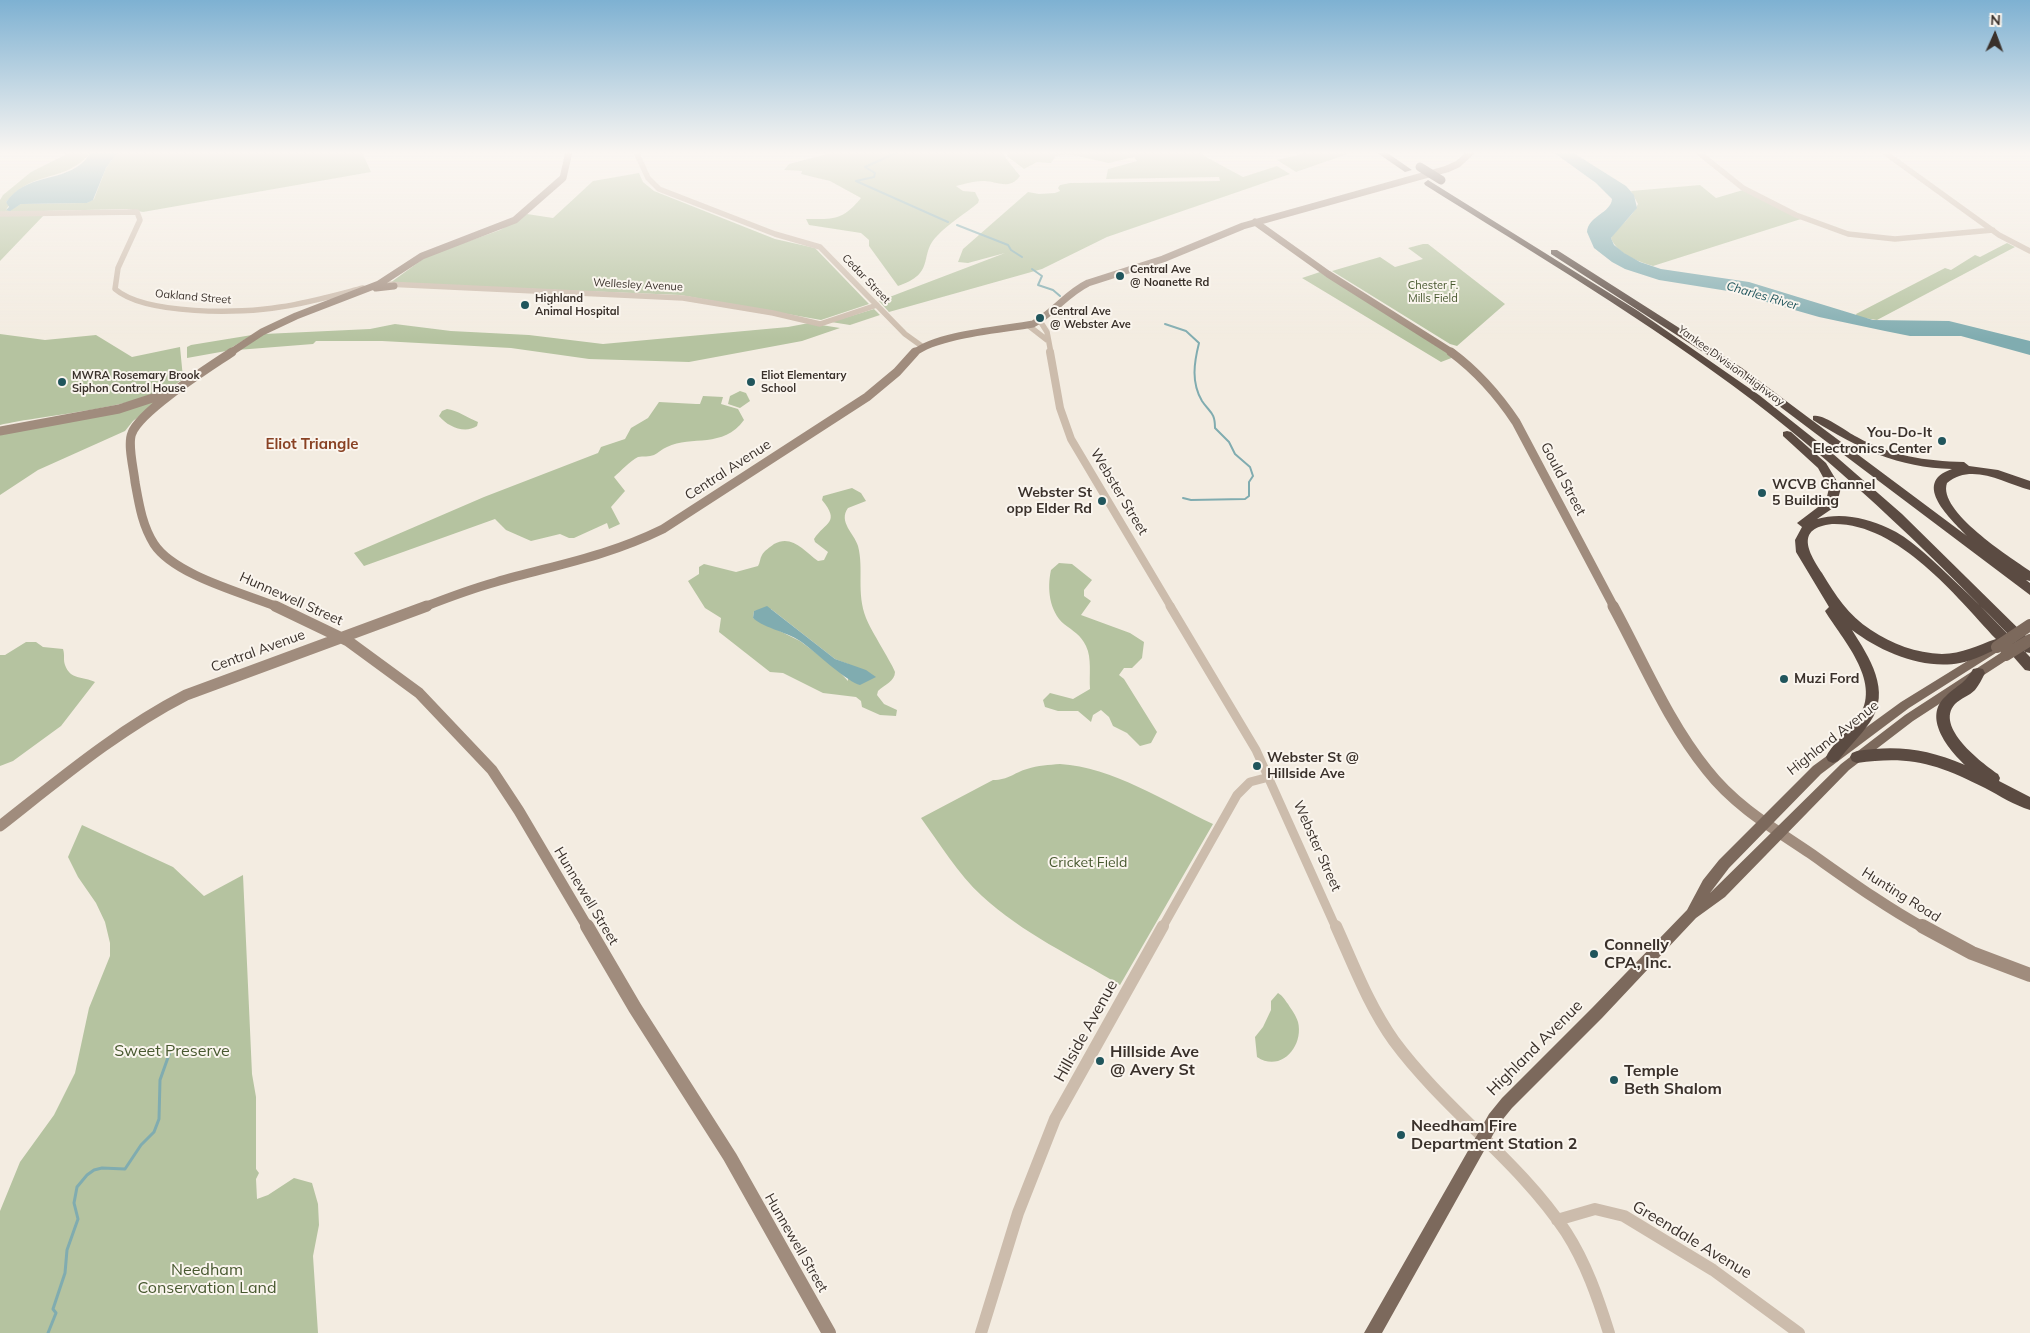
<!DOCTYPE html>
<html>
<head>
<meta charset="utf-8">
<style>
	body { margin:0 }
	#map { position:relative; width:2030px; height:1333px; overflow:hidden; background:#f3ece1; font-family:Mulish,sans-serif }
	canvas { display:block }
	.north { position:absolute; left:1970px; top:10px; width:50px; height:50px; -webkit-text-stroke:4px #faf5ee; paint-order:stroke; rotate:2deg; font-size:14px; font-weight:700; line-height:20px; text-align:center; color:#3a312b }
	.north::after { content:''; display:block; margin:auto; width:18px; height:22px; background:#3a312b; clip-path:polygon(50% 0,100% 100%,50% 72%,0 100%) }
</style>
</head>
<body>
<div id="map">
<canvas width="2030" height="1333"></canvas>
<div class="north">N</div>
</div>
<script>
const context = document.querySelector('canvas').getContext('2d');
context.lineJoin = 'round';
function paint(path, color) { context.fillStyle = color; context.fill(path, 'evenodd'); }
function strokePath(path, color, width, dash) { context.strokeStyle = color; context.lineWidth = width; context.lineCap = dash ? 'butt' : 'round'; context.setLineDash(dash || []); context.stroke(path); }
function drawText(font, color, halo, rows, align = 'center') {
  context.font = font + ' Mulish,sans-serif'; context.lineWidth = 4; context.setLineDash([]); context.textBaseline = 'middle'; context.strokeStyle = halo; context.fillStyle = color; for (const [text, x, y, turn = 0] of rows) {
    context.save(); context.translate(x, y); context.rotate((+turn || 0) * Math.PI / 180); context.textAlign = isNaN(turn) ? turn : align; if (halo) context.strokeText(text, 0, 0); context.fillText(text, 0, 0); context.restore();
  }
}
paint(new Path2D(`
	M 63,152 L 91,152 C 66,184 34,168 6,202 L 9,205 L 6,210 L 10,210 L 21,204 L 87,203 L 94,199 L 106,168 L 118,152 L 362,152 L 371,172 L 143,212 L 127,209 L 0,212 L 0,200 L 3,195 L 31,172 L 65,155 Z
	M 835,152 L 1001,152 L 1020,176 C 1009,191 998,181 983,181 C 975,181 964,184 956,186 L 963,191 L 975,192 L 979,200 L 978,203 C 965,214 949,223 937,236 C 918,255 937,273 898,286 L 869,246 L 869,240 L 861,233 L 809,225 L 806,219 C 834,219 842,221 861,198 L 830,181 L 801,174 L 802,171 L 784,170 L 789,164 Z
	M 1006,152 L 1197,152 L 1243,177 L 1277,166 L 1290,174 L 1107,237 L 1042,269 L 889,312 L 879,301 L 1005,253 L 968,263 L 958,262 L 963,249 L 1028,192 L 1039,194 L 1055,193 L 1060,191 L 1058,188 L 1060,185 L 1070,183 L 1220,181 L 1219,177 L 1106,179 L 1108,169 L 1137,161 L 1134,157 L 1109,163 L 1068,154 L 1056,156 L 1051,163 L 1037,162 L 1024,169 L 1007,156 Z
	M 1309,152 L 1353,152 L 1296,172 L 1277,160 Z
	M 639,173 L 643,182 L 654,191 L 775,239 L 815,248 L 869,304 L 821,320 L 680,295 L 390,283 L 427,256 L 500,230 L 527,214 L 553,218 L 593,181 Z
	M 1700,185 L 1716,198 L 1743,190 L 1801,219 L 1653,266 C 1637,261 1617,254 1611,238 C 1619,225 1632,218 1638,204 L 1631,191 Z
	M 45,214 L 0,261 L 0,216 Z
	M 2007,243 L 2015,247 L 1877,320 L 1857,317 L 1856,314 L 1945,268 L 1951,270 L 1975,255 L 1980,257 Z
	M 1423,244 L 1428,244 L 1505,304 L 1457,346 L 1450,344 L 1332,271 L 1380,257 L 1395,267 L 1423,259 L 1408,248 Z
	M 1320,272 L 1454,357 L 1441,362 L 1302,278 Z
	M 874,309 L 880,315 L 850,325 L 831,322 Z
	M 809,323 L 840,328 L 802,341 L 689,362 L 589,359 L 511,348 L 382,341 L 316,341 L 313,344 L 237,350 L 264,334 L 370,329 L 395,324 L 451,331 L 529,335 L 603,344 L 788,327 Z
	M 0,334 L 45,340 L 96,335 L 132,357 L 180,347 L 183,378 C 157,407 41,415 0,425 Z
	M 252,335 L 226,351 L 187,358 L 187,347 L 191,345 Z
	M 740,391 L 746,393 L 750,401 L 740,408 L 728,404 L 730,396 Z
	M 703,396 L 723,397 L 721,404 L 738,409 L 744,420 C 723,449 692,435 667,447 C 662,449 658,453 654,455 C 649,457 643,456 638,457 C 630,461 621,471 614,477 L 625,491 L 611,507 L 620,524 L 609,529 L 607,523 L 574,538 L 569,538 L 560,534 L 531,541 L 506,530 L 495,519 L 364,566 L 354,553 L 484,497 L 598,453 L 601,447 L 625,439 L 631,428 L 648,418 L 659,402 L 696,404 L 700,404 Z
	M 164,397 L 133,421 L 125,431 L 38,470 L 0,495 L 0,430 Z
	M 447,409 C 457,410 468,418 478,422 L 477,426 C 465,434 448,427 439,416 L 442,411 Z
	M 852,488 L 861,493 L 866,501 L 848,508 C 838,522 854,533 858,546 C 864,569 856,593 866,618 C 870,629 894,667 895,672 C 895,681 884,685 878,691 L 877,695 L 884,704 L 897,710 L 896,716 L 880,715 L 862,707 L 861,701 L 856,697 L 823,693 L 783,673 L 770,672 L 719,632 L 721,618 L 705,608 L 688,581 L 699,574 L 699,567 L 704,564 L 736,572 L 758,566 C 760,563 760,558 762,555 C 764,551 770,547 774,544 C 792,534 804,551 818,561 L 824,560 L 828,552 L 815,542 L 814,539 C 825,522 841,523 822,500 L 823,496 ZM 771,609 L 835,659 L 848,664 L 848,681 L 836,668 L 800,641 L 753,618 L 754,611 Z
	M 1059,563 L 1072,564 L 1092,580 L 1084,590 L 1084,596 L 1091,601 L 1081,615 L 1130,633 L 1144,642 L 1142,658 L 1132,668 L 1124,668 L 1119,675 L 1124,679 L 1157,732 L 1151,743 L 1140,746 L 1127,733 L 1113,726 L 1109,717 L 1101,710 L 1093,715 L 1091,722 L 1078,711 L 1058,711 L 1045,707 L 1043,700 L 1050,693 L 1073,699 L 1090,689 C 1089,675 1092,658 1086,646 C 1081,635 1073,631 1064,624 C 1049,611 1047,588 1051,570 Z
	M 26,642 L 36,642 L 43,647 L 63,649 C 65,655 63,660 65,665 C 70,680 83,676 95,682 L 61,726 L 13,761 L 0,766 L 0,655 L 5,655 Z
	M 1060,764 C 1112,767 1166,802 1213,824 L 1120,985 C 1074,957 1022,933 982,896 C 958,874 940,844 921,818 L 993,780 C 1009,780 1013,773 1027,769 C 1038,765 1049,765 1060,764 Z
	M 82,825 L 173,867 L 204,896 L 243,875 L 252,1074 L 256,1097 L 256,1169 L 259,1173 L 256,1179 L 257,1199 L 268,1195 L 294,1178 L 312,1183 L 318,1204 L 319,1225 L 313,1256 L 318,1333 L 0,1333 L 0,1211 L 20,1162 L 54,1115 L 75,1073 L 89,1008 L 110,956 L 110,943 L 105,922 L 96,903 L 78,877 L 68,857 Z
	M 1278,993 C 1283,996 1284,999 1288,1004 C 1291,1009 1296,1015 1298,1022 C 1304,1046 1281,1073 1257,1057 L 1255,1037 L 1263,1027 L 1271,1010 L 1271,1001 Z`), '#b5c3a0');
paint(new Path2D(`
	M 91,152 L 118,152 L 106,168 L 93,200 L 87,203 L 21,204 L 10,211 L 6,210 L 9,207 L 6,202 C 28,173 56,183 81,164 C 85,161 88,156 91,152 Z
	M 1553,152 L 1572,152 L 1626,186 L 1634,195 L 1637,208 L 1611,238 L 1614,245 L 1624,253 L 1640,262 L 1661,269 L 1749,282 L 1873,320 L 1949,321 L 2030,341 L 2030,355 L 1961,336 L 1910,336 L 1885,331 L 1819,317 L 1728,291 L 1659,280 L 1625,269 L 1612,262 L 1594,248 L 1587,232 C 1588,216 1611,213 1612,199 L 1596,183 Z
	M 767,606 L 835,659 L 866,670 L 876,677 L 860,685 C 849,683 815,652 803,643 C 789,632 765,629 753,618 L 754,611 Z`), '#80acb0');
strokePath(new Path2D(`
	M 898,152 L 865,167 L 875,173 L 874,177 L 856,181 L 948,222
	M 957,225 L 1008,245 L 1011,250 L 1022,257
	M 1032,269 L 1042,276 L 1038,285 L 1053,290 L 1060,296
	M 1165,324 L 1186,331 L 1199,343 C 1194,363 1191,382 1202,401 C 1210,413 1215,412 1215,428 L 1229,442 L 1235,454 L 1250,467 L 1253,476 L 1249,482 L 1249,496 L 1245,499 L 1191,500 L 1183,498`), '#80acb0', 2);
strokePath(new Path2D(`
	M 48,1333 L 56,1313 L 53,1309 L 65,1273 L 67,1250 L 78,1219 L 74,1203 L 77,1187 L 87,1175 L 94,1170 L 102,1168 L 125,1169 L 141,1145 L 154,1132 L 159,1119 L 160,1080 L 171,1049`), '#80acb0', 3);
strokePath(new Path2D(`
	M 636,152 L 648,178 L 659,189 L 775,234 L 820,247 L 905,334 L 923,347
	M 1698,152 L 1743,188 L 1796,215 L 1848,234 L 1895,239 L 1993,230
	M 1884,152 L 1999,235 L 2030,251
	M 0,214 L 137,212 L 140,220 L 118,268 L 115,289 C 145,315 242,314 280,307 C 308,303 336,295 363,288
	M 386,284 L 683,298 L 773,313 L 820,324 L 877,305
	M 1040,321 L 1047,332 L 1051,353
	M 1029,326 L 1047,340`), '#ccbcac', 5.5);
strokePath(new Path2D(`
	M 1050,352 L 1060,408 L 1071,439 L 1171,607`), '#ccbcac', 8);
strokePath(new Path2D(`
	M 1170,606 L 1256,750 L 1336,928
	M 1162,928 L 1237,795 L 1250,782 L 1269,777`), '#ccbcac', 9);
strokePath(new Path2D(`
	M 1336,926 C 1354,966 1369,1006 1394,1041 C 1445,1110 1519,1161 1566,1232 C 1586,1263 1598,1298 1609,1333
	M 1557,1220 L 1595,1209 L 1624,1216 L 1713,1270 L 1799,1333
	M 981,1333 L 1018,1213 L 1055,1119 L 1163,926`), '#ccbcac', 12);
strokePath(new Path2D(`
	M 1255,222 L 1328,274 L 1453,353
	M 376,288 L 394,286
	M 230,353 L 262,332 L 296,316 L 379,284 L 422,256 L 515,220 L 563,178 L 569,152
	M 914,353 C 939,334 1000,330 1033,324 C 1053,313 1067,293 1088,283 L 1163,259 L 1243,226 L 1447,169 L 1458,164 L 1471,152`), '#a08c7d', 7);
strokePath(new Path2D(`
	M 232,352 C 210,367 141,410 132,433 C 127,444 134,470 135,482 C 139,504 142,525 154,544 C 174,575 243,593 278,607
	M 1451,352 C 1478,372 1498,395 1516,422 L 1614,607
	M 0,431 L 119,409 L 168,393
	M 424,607 C 447,598 471,589 496,582 C 555,565 606,557 663,529 L 867,397 L 897,372 L 915,352`), '#a08c7d', 9);
strokePath(new Path2D(`
	M 275,606 L 348,641 L 419,693 L 492,770 L 519,811 L 588,928
	M 1613,606 C 1643,661 1668,722 1707,770 C 1735,806 1773,828 1810,853 C 1847,879 1884,906 1924,928
	M 0,826 C 60,779 118,730 186,695 L 427,606`), '#a08c7d', 11);
strokePath(new Path2D(`
	M 587,926 L 635,1008 L 730,1157 L 829,1333
	M 1922,926 L 1972,953 L 2030,975`), '#a08c7d', 14);
paint(new Path2D(`
	M 1995,644 L 1999,645 L 2001,648 L 1999,651 L 1909,708 L 1821,774 L 1729,868 L 1710,893 L 1841,764 L 1905,715 L 2002,652 L 2010,652 L 2012,655 L 2010,658 L 1913,721 L 1849,770 L 1725,897 L 1696,918 L 1602,1018 L 1512,1108 L 1499,1124 L 1382,1333 L 1364,1333 L 1489,1114 L 1502,1098 L 1592,1008 L 1687,910 L 1703,880 L 1719,860 L 1813,766 L 1901,702 Z`), '#7c695c');
paint(new Path2D(`
	M 1376,152 L 1386,152 L 1412,170 L 1405,172 Z
	M 1428,180 L 1638,311 L 1759,395 L 1832,453 L 1902,514 L 2030,640 L 2030,653 L 2025,652 C 1939,562 1850,475 1752,400 C 1648,321 1535,254 1425,185 L 1424,183 Z
	M 1551,250 L 1557,250 L 1742,368 L 1967,536 C 1952,520 1910,483 1952,469 C 1899,468 1857,448 1813,420 L 1813,416 C 1823,413 1847,432 1857,437 C 1891,456 1925,461 1964,462 L 1969,466 L 1998,470 L 2030,481 L 2030,490 C 2004,483 1972,462 1947,483 C 1937,511 2010,557 2030,571 L 2030,581 L 2026,580 L 2030,583 L 2030,595 L 1734,372 L 1551,254 Z
	M 1787,431 L 1791,432 L 1826,463 L 1841,488 L 1836,506 L 1817,519 C 1841,512 1867,518 1888,528 C 1910,538 1928,556 1946,573 C 1975,600 2003,628 2030,657 L 2030,671 L 2025,670 L 2004,646 C 1989,652 1975,660 1960,663 C 1923,670 1881,652 1852,630 C 1869,657 1892,691 1870,722 C 1861,736 1848,747 1838,761 L 1833,763 L 1828,761 L 1826,757 L 1828,753 C 1837,739 1851,729 1860,715 C 1881,680 1842,639 1825,611 L 1829,607 L 1796,552 L 1795,540 L 1802,527 L 1797,523 L 1826,501 L 1829,488 L 1818,468 L 1783,436 L 1783,432 ZM 1832,524 C 1897,522 1955,595 1996,639 C 1978,645 1962,654 1942,654 C 1916,653 1892,644 1871,630 C 1848,615 1836,596 1822,573 C 1808,552 1795,528 1832,524 Z
	M 1978,668 L 1983,669 L 1985,673 C 1982,679 1979,685 1975,690 C 1969,696 1961,698 1955,704 C 1934,727 1982,763 1998,774 L 2000,778 L 1999,781 L 2030,797 L 2030,810 C 2014,805 2000,796 1985,788 C 1938,764 1910,755 1857,763 L 1852,761 L 1850,757 L 1852,753 L 1857,751 C 1898,745 1927,749 1965,765 C 1948,749 1922,717 1946,696 C 1957,685 1965,684 1973,669 Z`), '#5b4b42');
strokePath(new Path2D(`
	M 1997,647 L 2030,625
	M 2006,655 L 2030,640`), '#7c695c', 12);
strokePath(new Path2D(`
	M 1420,167 L 1441,180`), '#5b4b42', 9);
const sky = context.createLinearGradient(0, 0, 0, 339);
sky.addColorStop(0, '#7eb1d2');
sky.addColorStop(0.45, '#faf6f2');
sky.addColorStop(1, '#faf6f200');
context.fillStyle = sky;
context.fillRect(0, 0, 2030, 339);
for (const [x, y, r, color] of [
	[1120,276,5,"#20555c"],
	[525,305,5,"#20555c"],
	[1040,318,5,"#20555c"],
	[62,382,5,"#20555c"],
	[751,382,5,"#20555c"],
	[1942,441,5,"#20555c"],
	[1762,493,5,"#20555c"],
	[1102,501,5,"#20555c"],
	[1784,679,5,"#20555c"],
	[1257,766,5,"#20555c"],
	[1594,954,5,"#20555c"],
	[1100,1061,5,"#20555c"],
	[1614,1080,5,"#20555c"],
	[1401,1135,5,"#20555c"]
]) { const dot = new Path2D(); dot.arc(x, y, r, 0, 2 * Math.PI); context.fillStyle = color; context.fill(dot); strokePath(dot, '#faf5ee', 2); }
drawText('bold 11px', '#3a312b', '#faf5ee', [
	["Central Ave",1130,270],
	["@ Noanette Rd",1130,283],
	["Highland",535,299],
	["Animal Hospital",535,312],
	["Central Ave",1050,312],
	["@ Webster Ave",1050,325],
	["MWRA Rosemary Brook",72,376],
	["Siphon Control House",72,389],
	["Eliot Elementary",761,376],
	["School",761,389]
], 'left');
drawText('11px', '#3a312b', '#faf5ee', [
	["Cedar Street",866,279,46],
	["Wellesley Avenue",638,285,3],
	["Oakland Street",193,297,5],
	["Yankee Division Highway",1731,366,36]
]);
drawText('11px', '#47582f', '#faf5ee', [
	["Chester F.",1433,286],
	["Mills Field",1433,299]
]);
drawText('italic 12px', '#20555c', '#faf5ee', [
	["Charles River",1762,296,16]
]);
drawText('bold 14px', '#3a312b', '#faf5ee', [
	["You-Do-It",1932,433,"right"],
	["Electronics Center",1932,449,"right"],
	["WCVB Channel",1772,485],
	["5 Building",1772,501],
	["Webster St",1092,493,"right"],
	["opp Elder Rd",1092,509,"right"],
	["Muzi Ford",1794,679],
	["Webster St @",1267,758],
	["Hillside Ave",1267,774]
], 'left');
drawText('14px', '#3a312b', '#faf5ee', [
	["Central Avenue",728,470,-33],
	["Gould Street",1563,479,62],
	["Webster Street",1119,492,59],
	["Hunnewell Street",291,599,24],
	["Central Avenue",258,651,-20],
	["Highland Avenue",1833,738,-38],
	["Webster Street",1317,846,66],
	["Hunting Road",1901,895,32],
	["Hunnewell Street",586,896,59],
	["Hunnewell Street",796,1243,60]
]);
drawText('14px', '#47582f', '#faf5ee', [
	["Cricket Field",1088,863]
]);
drawText('bold 15px', '#894224', '#faf5ee', [
	["Eliot Triangle",312,444]
]);
drawText('bold 16px', '#3a312b', '#faf5ee', [
	["Connelly",1604,945],
	["CPA, Inc.",1604,963],
	["Hillside Ave",1110,1052],
	["@ Avery St",1110,1070],
	["Temple",1624,1071],
	["Beth Shalom",1624,1089],
	["Needham Fire",1411,1126],
	["Department Station 2",1411,1144]
], 'left');
drawText('16px', '#3a312b', '#faf5ee', [
	["Hillside Avenue",1086,1031,-61],
	["Highland Avenue",1535,1048,-45],
	["Greendale Avenue",1692,1240,31]
]);
drawText('16px', '#47582f', '#faf5ee', [
	["Sweet Preserve",172,1051],
	["Needham",207,1270],
	["Conservation Land",207,1288]
]);
</script>
</body>
</html>
